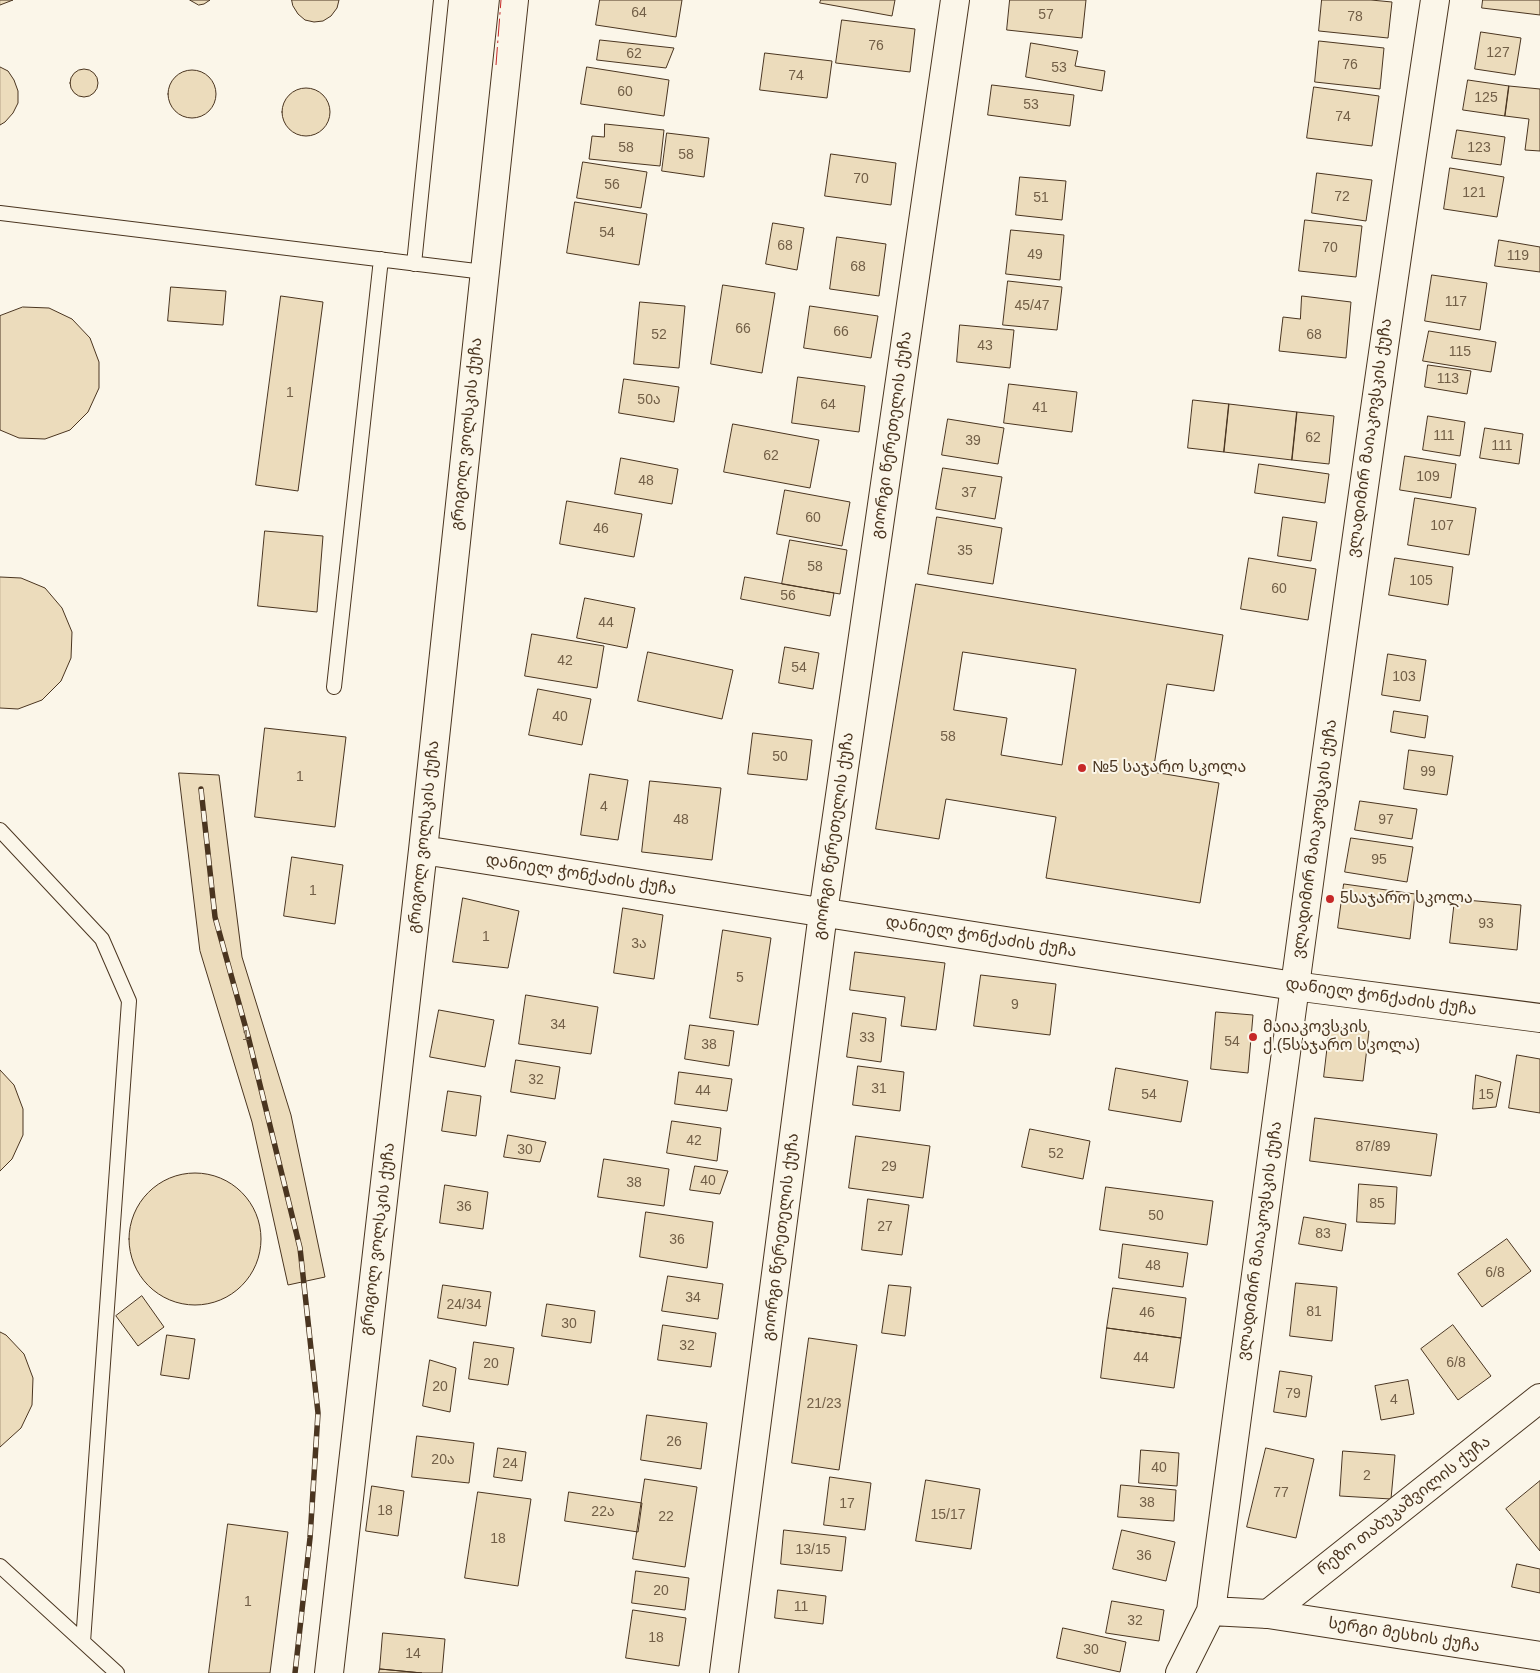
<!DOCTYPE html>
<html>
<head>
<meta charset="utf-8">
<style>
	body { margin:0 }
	canvas { display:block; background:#fbf6e9 }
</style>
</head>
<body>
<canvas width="1540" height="1673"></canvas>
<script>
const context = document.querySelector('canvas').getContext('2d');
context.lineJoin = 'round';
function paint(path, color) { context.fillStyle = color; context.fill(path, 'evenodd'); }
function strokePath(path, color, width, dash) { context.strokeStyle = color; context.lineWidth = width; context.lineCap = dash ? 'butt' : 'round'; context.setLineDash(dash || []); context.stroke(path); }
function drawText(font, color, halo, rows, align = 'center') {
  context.font = font + ' Arial,"Noto Sans Georgian",sans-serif'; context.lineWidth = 4; context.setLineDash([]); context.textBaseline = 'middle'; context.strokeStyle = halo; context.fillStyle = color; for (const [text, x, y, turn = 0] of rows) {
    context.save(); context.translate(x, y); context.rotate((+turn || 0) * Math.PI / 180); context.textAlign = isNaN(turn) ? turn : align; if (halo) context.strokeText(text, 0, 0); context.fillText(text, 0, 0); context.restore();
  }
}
const building = new Path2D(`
	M 0,0 L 13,0 L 0,5 Z
	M 190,0 L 210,0 L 204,4 L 199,5 Z
	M 292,0 L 339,0 L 337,8 L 331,16 L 323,21 L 314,22 L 305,20 L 298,14 L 293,6 Z
	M 600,0 L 682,0 L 676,37 L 596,25 Z
	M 821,0 L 895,0 L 892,16 L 820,3 Z
	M 1010,0 L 1086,0 L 1082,38 L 1007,30 Z
	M 1322,0 L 1371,0 L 1392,2 L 1388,38 L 1319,31 Z
	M 1483,0 L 1540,0 L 1540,15 L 1482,8 Z
	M 842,20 L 915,29 L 910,72 L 836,63 Z
	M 1481,32 L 1521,38 L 1515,75 L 1475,69 Z
	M 600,40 L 674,48 L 666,68 L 597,60 Z
	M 1319,41 L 1384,48 L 1380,89 L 1315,82 Z
	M 1031,43 L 1078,51 L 1075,66 L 1105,71 L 1102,91 L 1026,77 Z
	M 765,53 L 832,61 L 827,98 L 760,90 Z
	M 0,67 L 8,71 L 14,80 L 18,91 L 18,103 L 13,113 L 5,122 L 0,125 Z
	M 587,67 L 669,80 L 664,116 L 581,104 Z
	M70 83a14 14 0 1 1 28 0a14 14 0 1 1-28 0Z
	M168 94a24 24 0 1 1 48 0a24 24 0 1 1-48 0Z
	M 1468,80 L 1509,86 L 1505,116 L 1463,110 Z
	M 992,85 L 1074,95 L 1070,126 L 988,115 Z
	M 1509,86 L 1540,89 L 1540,151 L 1525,150 L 1529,119 L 1505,116 Z
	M 1314,87 L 1379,96 L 1372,146 L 1307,138 Z
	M282 112a24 24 0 1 1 48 0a24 24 0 1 1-48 0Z
	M 605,124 L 664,130 L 660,166 L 589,159 L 592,136 L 604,137 Z
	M 1457,130 L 1505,137 L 1501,165 L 1452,158 Z
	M 667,133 L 709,138 L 704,177 L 662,171 Z
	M 831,154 L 896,163 L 891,205 L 825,196 Z
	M 583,162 L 647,172 L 641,208 L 577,198 Z
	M 1450,168 L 1504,177 L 1497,217 L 1444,209 Z
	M 1317,173 L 1372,180 L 1366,221 L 1312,213 Z
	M 1020,177 L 1066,181 L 1062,220 L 1016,215 Z
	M 575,202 L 647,214 L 639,265 L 567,253 Z
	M 1305,220 L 1362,226 L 1356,277 L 1299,271 Z
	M 773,223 L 804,228 L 797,270 L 766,264 Z
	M 1011,230 L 1064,235 L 1060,280 L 1006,274 Z
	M 837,237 L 886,244 L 879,296 L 830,289 Z
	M 1499,240 L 1540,247 L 1540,272 L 1495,266 Z
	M 1432,275 L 1487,283 L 1480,330 L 1425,321 Z
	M 1008,281 L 1062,287 L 1057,330 L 1003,325 Z
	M 723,285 L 775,293 L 762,373 L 711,364 Z
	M 171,287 L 226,291 L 223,325 L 168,321 Z
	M 281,296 L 323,302 L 298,491 L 256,485 Z
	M 1302,296 L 1351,302 L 1346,358 L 1279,351 L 1283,317 L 1300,319 Z
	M 640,302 L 685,306 L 679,368 L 634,364 Z
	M 810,306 L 878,316 L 871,358 L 804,348 Z
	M 23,307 L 49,308 L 72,319 L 90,338 L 99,362 L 99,388 L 88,412 L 70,430 L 45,439 L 19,438 L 0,430 L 0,316 Z
	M 960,325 L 1014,330 L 1010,368 L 957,362 Z
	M 1429,331 L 1496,342 L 1491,372 L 1423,361 Z
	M 1428,365 L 1471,371 L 1467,394 L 1425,387 Z
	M 798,377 L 865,386 L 859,432 L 792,423 Z
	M 624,379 L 679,387 L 674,422 L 619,413 Z
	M 1009,384 L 1077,392 L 1072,432 L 1004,423 Z
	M 1193,400 L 1229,404 L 1224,452 L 1188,448 Z
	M 1229,404 L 1297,412 L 1292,460 L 1224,452 Z
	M 1297,412 L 1334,416 L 1329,464 L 1292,460 Z
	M 1428,416 L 1465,422 L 1460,456 L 1423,450 Z
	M 948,419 L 1004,428 L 998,464 L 942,455 Z
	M 733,424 L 819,440 L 810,488 L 724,472 Z
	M 1485,428 L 1523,434 L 1519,464 L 1480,458 Z
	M 1405,456 L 1456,464 L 1451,498 L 1400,490 Z
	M 621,458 L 678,469 L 672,504 L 615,494 Z
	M 1259,464 L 1329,474 L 1325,503 L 1255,493 Z
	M 943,468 L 1002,477 L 995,519 L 936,509 Z
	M 785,490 L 850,502 L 842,546 L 777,534 Z
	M 1415,498 L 1476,508 L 1469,555 L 1408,545 Z
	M 567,501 L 642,514 L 634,557 L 560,544 Z
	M 937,517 L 1002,528 L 993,584 L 928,574 Z
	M 1283,517 L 1317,522 L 1311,561 L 1278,556 Z
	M 265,531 L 323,536 L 317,612 L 258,606 Z
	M 790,540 L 847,550 L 840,594 L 782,584 Z
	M 1249,558 L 1316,569 L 1308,620 L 1241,609 Z
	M 1395,558 L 1453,567 L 1448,605 L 1389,595 Z
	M 0,577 L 21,578 L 45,588 L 62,608 L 72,632 L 71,658 L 61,681 L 42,700 L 18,709 L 0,708 Z
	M 745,577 L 834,593 L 830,616 L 741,599 Z
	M 916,584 L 1223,635 L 1214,691 L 1167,684 L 1153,772 L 1219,783 L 1200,903 L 1046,878 L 1056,817 L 946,799 L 939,839 L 876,829 ZM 963,652 L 1076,669 L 1062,765 L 1001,755 L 1007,718 L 954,710 Z
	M 585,598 L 635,608 L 627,648 L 577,638 Z
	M 532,634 L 604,646 L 597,688 L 525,676 Z
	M 785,647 L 819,653 L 813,689 L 779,683 Z
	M 648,652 L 733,670 L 722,719 L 638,701 Z
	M 1388,654 L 1426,660 L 1420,701 L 1382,695 Z
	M 538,689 L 591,699 L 582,745 L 529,735 Z
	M 1394,711 L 1428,716 L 1425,738 L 1391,732 Z
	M 265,728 L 346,737 L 335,827 L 255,817 Z
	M 753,733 L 812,740 L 807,780 L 748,774 Z
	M 1409,750 L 1453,756 L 1447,795 L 1404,789 Z
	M 179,773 L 219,775 L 242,957 L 291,1115 L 325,1277 L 288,1285 L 252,1122 L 200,951 Z
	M 590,774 L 628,780 L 618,840 L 581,835 Z
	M 650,781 L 721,788 L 712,860 L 642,852 Z
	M 1360,801 L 1417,809 L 1412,839 L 1355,830 Z
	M 1351,838 L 1413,847 L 1407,882 L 1345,872 Z
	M 292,857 L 343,865 L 335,924 L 284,916 Z
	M 1344,884 L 1415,894 L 1410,939 L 1338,928 Z
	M 463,898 L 519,911 L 508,968 L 453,962 Z
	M 1455,899 L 1521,905 L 1517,950 L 1450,943 Z
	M 623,908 L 663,915 L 654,979 L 614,973 Z
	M 723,930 L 771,938 L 758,1025 L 710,1018 Z
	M 855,952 L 945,963 L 936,1030 L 901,1026 L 905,997 L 850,990 Z
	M 981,975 L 1056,984 L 1050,1035 L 974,1026 Z
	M 526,995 L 598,1007 L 591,1054 L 519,1044 Z
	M 439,1010 L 494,1020 L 485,1067 L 430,1057 Z
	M 1216,1012 L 1253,1015 L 1248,1073 L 1211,1069 Z
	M 853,1013 L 886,1018 L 881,1062 L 847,1057 Z
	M 690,1025 L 734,1031 L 729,1066 L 685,1059 Z
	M 1330,1026 L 1369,1031 L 1363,1081 L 1324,1077 Z
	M 1517,1055 L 1540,1059 L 1540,1113 L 1509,1108 Z
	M 516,1060 L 560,1067 L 555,1099 L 511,1092 Z
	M 858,1066 L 904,1072 L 900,1111 L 853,1105 Z
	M 1116,1068 L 1188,1081 L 1181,1122 L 1109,1110 Z
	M 0,1070 L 14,1085 L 23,1109 L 23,1135 L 12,1159 L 0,1171 Z
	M 679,1072 L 732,1079 L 727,1111 L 675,1104 Z
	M 1476,1075 L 1501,1082 L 1496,1107 L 1473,1109 Z
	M 448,1091 L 481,1096 L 476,1136 L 442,1131 Z
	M 1315,1118 L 1437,1134 L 1431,1176 L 1310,1161 Z
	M 672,1121 L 721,1128 L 717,1161 L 667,1153 Z
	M 1030,1129 L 1090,1141 L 1083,1179 L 1022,1167 Z
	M 508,1135 L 546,1142 L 540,1162 L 504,1157 Z
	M 856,1136 L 930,1146 L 923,1198 L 849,1188 Z
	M 604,1159 L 669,1169 L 664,1206 L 598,1197 Z
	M 695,1166 L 728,1171 L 720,1194 L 690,1190 Z
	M129 1239a66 66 0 1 1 132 0a66 66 0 1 1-132 0Z
	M 1359,1184 L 1397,1187 L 1395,1224 L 1357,1222 Z
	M 445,1185 L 488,1192 L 483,1229 L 440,1223 Z
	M 1106,1187 L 1213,1201 L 1207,1245 L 1100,1230 Z
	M 868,1199 L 909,1205 L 902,1255 L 862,1250 Z
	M 646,1212 L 713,1222 L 707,1268 L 640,1257 Z
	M 1304,1217 L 1346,1224 L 1342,1251 L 1299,1244 Z
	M 1507,1239 L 1531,1271 L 1482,1307 L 1458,1274 Z
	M 1123,1244 L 1188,1253 L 1183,1287 L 1119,1278 Z
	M 668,1276 L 723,1284 L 718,1319 L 662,1311 Z
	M 1296,1283 L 1337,1287 L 1332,1341 L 1290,1336 Z
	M 443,1285 L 491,1292 L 486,1326 L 438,1318 Z
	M 889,1285 L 911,1287 L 905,1336 L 882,1333 Z
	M 1113,1288 L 1186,1298 L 1181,1338 L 1107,1328 Z
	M 142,1296 L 164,1327 L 138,1346 L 116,1316 Z
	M 547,1304 L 595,1311 L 591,1343 L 542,1336 Z
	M 663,1325 L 716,1333 L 711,1367 L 658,1360 Z
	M 1453,1325 L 1491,1376 L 1458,1400 L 1421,1349 Z
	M 1107,1328 L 1181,1338 L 1174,1388 L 1101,1378 Z
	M 0,1332 L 6,1335 L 24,1354 L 33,1378 L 32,1405 L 21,1428 L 0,1447 Z
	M 167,1335 L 195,1339 L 189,1379 L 161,1375 Z
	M 809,1338 L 857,1345 L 839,1470 L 792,1463 Z
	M 474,1342 L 514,1348 L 508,1385 L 469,1379 Z
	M 430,1360 L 456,1368 L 450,1412 L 423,1406 Z
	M 1280,1371 L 1312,1376 L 1306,1417 L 1274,1412 Z
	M 1408,1380 L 1414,1414 L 1381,1420 L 1375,1386 Z
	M 647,1415 L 707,1423 L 701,1469 L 641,1460 Z
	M 417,1436 L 474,1443 L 469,1483 L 412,1477 Z
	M 498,1448 L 526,1452 L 522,1481 L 494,1477 Z
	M 1266,1448 L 1314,1459 L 1296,1538 L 1247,1527 Z
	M 1141,1450 L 1179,1453 L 1177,1486 L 1139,1483 Z
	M 1343,1451 L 1395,1455 L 1391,1499 L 1340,1496 Z
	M 830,1477 L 871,1483 L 865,1530 L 824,1525 Z
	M 645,1479 L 697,1487 L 685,1567 L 633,1559 Z
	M 926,1480 L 980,1489 L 971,1549 L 916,1541 Z
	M 1540,1481 L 1540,1551 L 1506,1509 Z
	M 1121,1485 L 1176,1490 L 1174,1521 L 1118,1517 Z
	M 372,1486 L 404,1491 L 398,1536 L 366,1531 Z
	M 478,1492 L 531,1499 L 518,1586 L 465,1578 Z
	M 569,1492 L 642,1503 L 638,1532 L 565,1521 Z
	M 228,1524 L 288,1532 L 270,1673 L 209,1673 Z
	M 784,1530 L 846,1537 L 842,1571 L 781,1564 Z
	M 1122,1530 L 1175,1542 L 1166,1581 L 1113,1569 Z
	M 1517,1564 L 1540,1569 L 1540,1593 L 1512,1587 Z
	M 636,1571 L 689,1578 L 685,1610 L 632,1603 Z
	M 778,1590 L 826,1596 L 823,1624 L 775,1618 Z
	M 1112,1601 L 1164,1610 L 1159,1641 L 1106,1633 Z
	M 633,1610 L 686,1618 L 679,1666 L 626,1658 Z
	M 1063,1628 L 1126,1642 L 1120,1672 L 1057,1658 Z
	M 383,1633 L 445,1639 L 442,1673 L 422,1673 L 380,1669 Z
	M 380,1669 L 422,1673 L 379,1673 Z`);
paint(building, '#ecdcbc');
strokePath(building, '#4a3520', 1);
const lane = new Path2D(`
	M 0,213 L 484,272
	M 414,264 L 441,0
	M 334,687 L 381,259
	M 0,830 L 102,939 L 129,1001 L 83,1642
	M 0,1566 L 117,1673`);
const street = new Path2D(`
	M 423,850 L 1294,986 L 1540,1018
	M 1268,1614 L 1540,1398
	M 329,1673 L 423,850 L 514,0
	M 724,1673 L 823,913 L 955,0`);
const secondary = new Path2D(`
	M 1211,1611 L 1268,1614 L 1540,1656
	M 1180,1673 L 1211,1611 C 1283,1074 1354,536 1435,0`);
strokePath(lane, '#4a3520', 16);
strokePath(street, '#4a3520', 30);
strokePath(secondary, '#4a3520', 30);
strokePath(lane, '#fbf6e9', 14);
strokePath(street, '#fbf6e9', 28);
strokePath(secondary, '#fbf6e9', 28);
const rail = new Path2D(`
	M 201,789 L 215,917 L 248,1036 L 300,1248 L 318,1413 L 310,1538 L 295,1673`);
strokePath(rail, '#4a3520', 5.5);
strokePath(rail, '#fbf6e9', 4, [11]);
strokePath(new Path2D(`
	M 496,65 L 501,0`), '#c62828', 1, [18, 4, 2.5, 4]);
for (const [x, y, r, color] of [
	[1082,768,5,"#c62828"],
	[1330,899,5,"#c62828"],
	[1253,1037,5,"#c62828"]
]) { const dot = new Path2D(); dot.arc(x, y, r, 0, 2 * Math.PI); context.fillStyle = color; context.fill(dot); strokePath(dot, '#fbf6e9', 2); }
drawText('14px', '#725f47', null, [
	["64",639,13],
	["57",1046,15],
	["78",1355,17],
	["76",876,46],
	["127",1498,53],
	["62",634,54],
	["76",1350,65],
	["53",1059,68],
	["74",796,76],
	["60",625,92],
	["125",1486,98],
	["53",1031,105],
	["74",1343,117],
	["58",626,148],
	["123",1479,148],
	["58",686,155],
	["70",861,179],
	["56",612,185],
	["121",1474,193],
	["72",1342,197],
	["51",1041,198],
	["54",607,233],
	["68",785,246],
	["70",1330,248],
	["49",1035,255],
	["119",1518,256],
	["68",858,267],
	["117",1456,302],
	["45/47",1032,306],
	["66",743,329],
	["66",841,332],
	["52",659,335],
	["68",1314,335],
	["43",985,346],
	["115",1460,352],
	["113",1448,379],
	["1",290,393],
	["50ა",649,400],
	["64",828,405],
	["41",1040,408],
	["111",1444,436],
	["62",1313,438],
	["39",973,441],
	["111",1502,446],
	["62",771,456],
	["109",1428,477],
	["48",646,481],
	["37",969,493],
	["60",813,518],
	["107",1442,526],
	["46",601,529],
	["35",965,551],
	["58",815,567],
	["105",1421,581],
	["60",1279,589],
	["56",788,596],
	["44",606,623],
	["42",565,661],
	["54",799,668],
	["103",1404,677],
	["40",560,717],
	["58",948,737],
	["50",780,757],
	["99",1428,772],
	["1",300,777],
	["4",604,807],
	["48",681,820],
	["97",1386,820],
	["95",1379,860],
	["1",313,891],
	["93",1486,924],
	["1",486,937],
	["3ა",639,944],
	["5",740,978],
	["9",1015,1005],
	["34",558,1025],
	["1",246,1036],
	["33",867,1038],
	["54",1232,1042],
	["38",709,1045],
	["32",536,1080],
	["31",879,1089],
	["44",703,1091],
	["54",1149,1095],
	["15",1486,1095],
	["42",694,1141],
	["87/89",1373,1147],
	["30",525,1150],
	["52",1056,1154],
	["29",889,1167],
	["40",708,1181],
	["38",634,1183],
	["85",1377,1204],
	["36",464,1207],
	["50",1156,1216],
	["27",885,1227],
	["83",1323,1234],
	["36",677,1240],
	["48",1153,1266],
	["6/8",1495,1273],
	["34",693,1298],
	["24/34",464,1305],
	["81",1314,1312],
	["46",1147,1313],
	["30",569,1324],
	["32",687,1346],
	["44",1141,1358],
	["6/8",1456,1363],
	["20",491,1364],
	["20",440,1387],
	["79",1293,1394],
	["4",1394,1400],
	["21/23",824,1404],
	["26",674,1442],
	["20ა",443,1460],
	["24",510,1464],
	["40",1159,1468],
	["2",1367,1476],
	["77",1281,1493],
	["38",1147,1503],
	["17",847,1504],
	["18",385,1511],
	["22ა",603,1512],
	["15/17",948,1515],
	["22",666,1517],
	["18",498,1539],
	["13/15",813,1550],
	["36",1144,1556],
	["20",661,1591],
	["1",248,1602],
	["11",801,1607],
	["32",1135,1621],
	["18",656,1638],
	["30",1091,1650],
	["14",413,1654]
]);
drawText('16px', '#4a3520', '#fbf6e9', [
	["გრიგოლ ვოლსკის ქუჩა",467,434,-84],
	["გიორგი წერეთელის ქუჩა",892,435,-82],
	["ვლადიმირ მაიაკოვსკის ქუჩა",1370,438,-82],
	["გიორგი წერეთელის ქუჩა",834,836,-82],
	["გრიგოლ ვოლსკის ქუჩა",424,837,-84],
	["ვლადიმირ მაიაკოვსკის ქუჩა",1315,839,-82],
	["დანიელ ჭონქაძის ქუჩა",581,875,9],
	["დანიელ ჭონქაძის ქუჩა",981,937,9],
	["დანიელ ჭონქაძის ქუჩა",1381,997,8],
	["გიორგი წერეთელის ქუჩა",781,1237,-83],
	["გრიგოლ ვოლსკის ქუჩა",378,1239,-83],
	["ვლადიმირ მაიაკოვსკის ქუჩა",1260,1241,-82],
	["რეზო თაბუკაშვილის ქუჩა",1404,1506,-38],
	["სერგი მესხის ქუჩა",1404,1635,9]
]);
drawText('16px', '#4a3520', '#fbf6e9', [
	["№5 საჯარო სკოლა",1092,768],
	["5საჯარო სკოლა",1340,899],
	["მაიაკოვსკის",1263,1028],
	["ქ.(5საჯარო სკოლა)",1263,1046]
], 'left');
</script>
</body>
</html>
